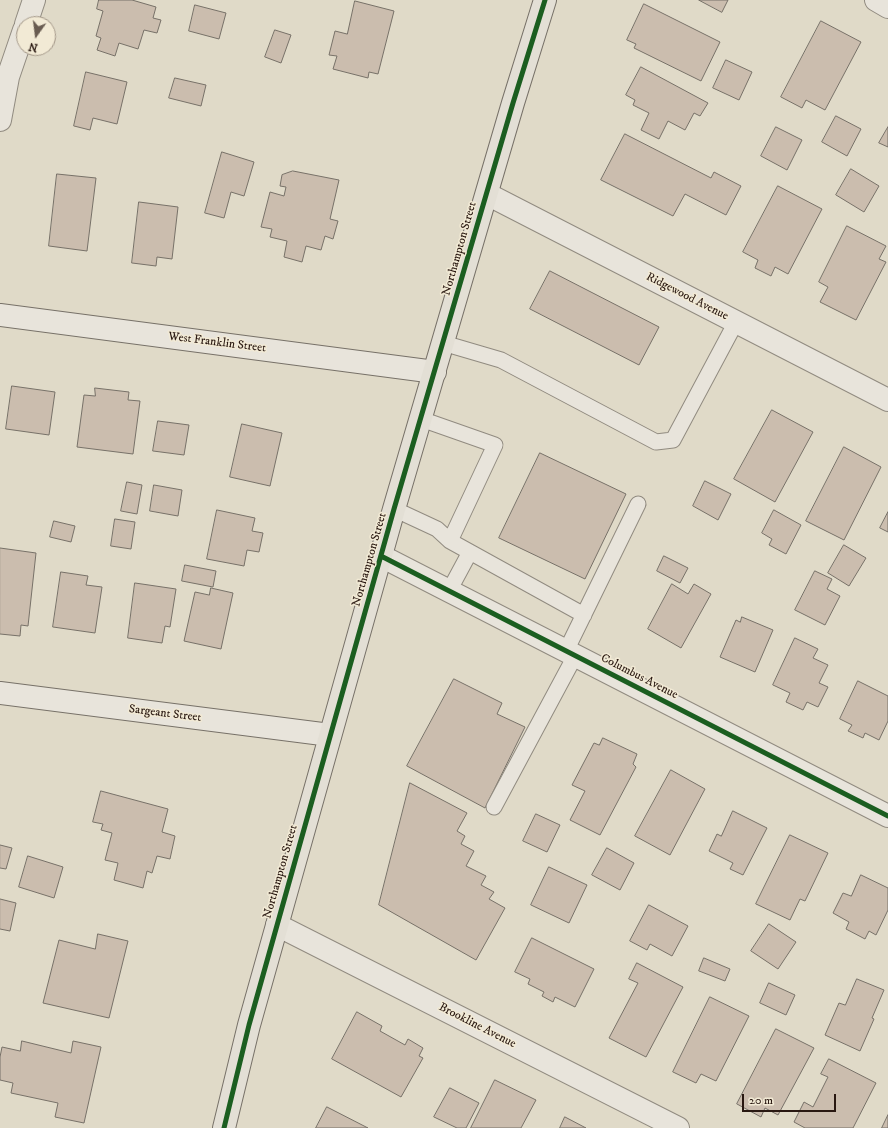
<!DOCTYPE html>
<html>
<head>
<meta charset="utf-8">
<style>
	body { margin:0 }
	#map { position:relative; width:888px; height:1128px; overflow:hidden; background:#e0dac8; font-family:"IM FELL DW Pica",serif }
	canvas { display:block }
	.north { position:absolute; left:16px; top:16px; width:40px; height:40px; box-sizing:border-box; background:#f2ead5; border:1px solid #a29687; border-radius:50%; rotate:194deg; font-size:11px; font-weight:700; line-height:16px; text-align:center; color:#291811 }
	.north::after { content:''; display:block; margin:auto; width:14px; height:18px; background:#695c51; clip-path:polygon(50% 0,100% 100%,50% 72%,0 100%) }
	.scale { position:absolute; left:742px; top:1094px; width:94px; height:18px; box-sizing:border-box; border:2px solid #291811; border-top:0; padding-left:5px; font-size:12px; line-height:14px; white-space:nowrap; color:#291811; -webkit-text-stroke:3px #f2ead5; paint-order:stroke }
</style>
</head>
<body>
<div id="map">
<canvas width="888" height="1128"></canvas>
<div class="north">N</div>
<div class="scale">20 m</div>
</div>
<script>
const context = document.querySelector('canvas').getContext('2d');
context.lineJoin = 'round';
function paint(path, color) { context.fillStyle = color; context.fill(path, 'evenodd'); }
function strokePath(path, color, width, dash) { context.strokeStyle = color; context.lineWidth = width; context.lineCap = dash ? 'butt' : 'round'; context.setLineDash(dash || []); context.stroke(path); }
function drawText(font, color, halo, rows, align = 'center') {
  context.font = font + ' "IM FELL DW Pica",serif'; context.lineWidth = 3; context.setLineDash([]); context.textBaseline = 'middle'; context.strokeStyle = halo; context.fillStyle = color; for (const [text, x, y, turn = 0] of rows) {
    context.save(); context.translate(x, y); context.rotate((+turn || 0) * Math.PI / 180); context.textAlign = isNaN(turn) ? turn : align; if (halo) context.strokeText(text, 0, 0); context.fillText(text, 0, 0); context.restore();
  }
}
const building = new Path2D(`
	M 99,0 L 132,0 L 156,7 L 153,18 L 161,20 L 157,33 L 144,30 L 138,49 L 119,43 L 115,56 L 97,50 L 101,38 L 96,36 L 103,11 L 97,9 Z
	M 699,0 L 728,0 L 722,12 Z
	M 355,1 L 394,11 L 378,74 L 369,72 L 368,78 L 333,69 L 337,56 L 329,55 L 335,31 L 347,34 Z
	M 644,4 L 720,42 L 701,81 L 634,48 L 636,44 L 627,40 Z
	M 195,5 L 226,13 L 219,39 L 189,31 Z
	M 821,21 L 861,42 L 825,110 L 806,100 L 802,108 L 781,97 Z
	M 275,30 L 291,35 L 281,63 L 265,57 Z
	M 726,60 L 752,72 L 739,100 L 713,88 Z
	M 641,67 L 708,103 L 700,116 L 694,113 L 685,130 L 668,121 L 659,139 L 641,130 L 649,113 L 633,105 L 635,100 L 626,95 Z
	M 86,72 L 127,82 L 117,124 L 93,118 L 90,130 L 74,126 Z
	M 175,78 L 206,85 L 201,106 L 169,98 Z
	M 836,116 L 861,129 L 847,156 L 822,142 Z
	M 776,127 L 802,140 L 787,170 L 761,156 Z
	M 888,127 L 888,147 L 879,143 Z
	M 625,134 L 711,178 L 714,172 L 741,186 L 726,215 L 685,194 L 673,216 L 601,180 Z
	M 222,152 L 254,162 L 244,196 L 231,192 L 224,218 L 205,213 Z
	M 851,169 L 879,186 L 864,212 L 836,195 Z
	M 293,171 L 339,180 L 330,219 L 338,221 L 333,239 L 325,236 L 321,250 L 306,246 L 302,262 L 284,257 L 287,241 L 270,237 L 272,229 L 261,227 L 270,192 L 284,196 L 286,187 L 280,186 L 282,175 Z
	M 57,174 L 96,178 L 87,251 L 49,246 Z
	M 778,186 L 822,209 L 788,274 L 775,267 L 771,276 L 755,268 L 758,260 L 743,252 Z
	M 139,202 L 178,207 L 172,259 L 157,257 L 156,266 L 132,263 Z
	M 847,226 L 886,246 L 879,259 L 886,262 L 856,320 L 820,302 L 828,287 L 819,282 Z
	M 550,271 L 659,327 L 639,365 L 530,309 Z
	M 12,386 L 55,392 L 49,435 L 6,429 Z
	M 95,388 L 129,392 L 128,400 L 140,401 L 133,454 L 77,447 L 84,395 L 95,396 Z
	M 772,410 L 813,432 L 775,502 L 734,479 Z
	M 158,421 L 189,425 L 184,455 L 153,451 Z
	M 242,424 L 282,433 L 270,486 L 230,477 Z
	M 844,447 L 881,467 L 844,540 L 806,521 Z
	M 540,453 L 626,494 L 585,579 L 499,538 Z
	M 705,481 L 731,494 L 718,520 L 693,506 Z
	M 127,482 L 142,485 L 137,514 L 121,511 Z
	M 154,485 L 182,490 L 178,516 L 150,511 Z
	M 217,510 L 255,518 L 252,531 L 263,533 L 259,552 L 247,550 L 244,566 L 207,559 Z
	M 774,510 L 801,525 L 786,554 L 769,545 L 772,539 L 762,533 Z
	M 888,512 L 888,532 L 880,528 Z
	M 115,519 L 135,522 L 131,549 L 111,546 Z
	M 54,521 L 75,526 L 71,542 L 50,537 Z
	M 844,545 L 866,558 L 849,586 L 828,573 Z
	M 0,548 L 36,553 L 28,626 L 21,625 L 20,636 L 0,634 Z
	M 664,556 L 688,568 L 680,583 L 657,571 Z
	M 185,565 L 216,571 L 213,587 L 182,581 Z
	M 815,571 L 832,579 L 827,589 L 840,596 L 825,625 L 795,610 Z
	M 61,572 L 88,576 L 86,585 L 102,587 L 95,633 L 53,627 Z
	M 135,583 L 176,589 L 170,627 L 165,626 L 162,643 L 128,638 Z
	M 672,584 L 688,594 L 694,584 L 711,594 L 681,648 L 648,629 Z
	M 211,588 L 233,593 L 221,649 L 184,641 L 195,592 L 209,595 Z
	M 742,617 L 773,630 L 755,672 L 720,657 L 736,620 L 740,622 Z
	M 795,638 L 818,649 L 813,658 L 828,665 L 819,683 L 828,687 L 818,707 L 807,702 L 803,710 L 786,702 L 790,693 L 773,685 Z
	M 454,679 L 502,703 L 497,714 L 525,727 L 485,808 L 407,766 Z
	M 858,681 L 888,696 L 888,721 L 879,740 L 865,733 L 863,738 L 848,731 L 852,725 L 840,719 Z
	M 603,738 L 637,754 L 633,764 L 636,767 L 600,835 L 570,820 L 585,791 L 572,785 L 594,743 L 599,745 Z
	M 671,770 L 705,789 L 670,855 L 635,836 Z
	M 410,783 L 467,813 L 457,831 L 465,836 L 461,844 L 474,851 L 466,866 L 486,876 L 481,885 L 494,892 L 489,899 L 505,908 L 476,960 L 379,905 Z
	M 101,791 L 168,809 L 162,832 L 175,836 L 170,859 L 157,856 L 152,873 L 147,871 L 143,888 L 114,880 L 118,863 L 105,860 L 112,833 L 101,830 L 103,824 L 93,822 Z
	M 733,811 L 767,828 L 743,875 L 730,869 L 733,863 L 709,851 L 717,834 L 721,836 Z
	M 536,814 L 560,825 L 547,852 L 523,841 Z
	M 790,835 L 828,853 L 805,901 L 800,899 L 790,920 L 756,904 Z
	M 0,845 L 12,848 L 6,869 L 0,868 Z
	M 607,848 L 634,863 L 620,890 L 592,875 Z
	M 28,856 L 63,867 L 54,898 L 19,887 Z
	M 549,867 L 587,885 L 569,923 L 531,905 Z
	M 861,875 L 888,888 L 888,910 L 876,935 L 869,931 L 865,939 L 846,929 L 849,922 L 833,913 L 843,893 L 851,896 Z
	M 0,899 L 16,903 L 10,931 L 0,929 Z
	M 649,905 L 688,926 L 672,956 L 650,944 L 647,950 L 630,941 Z
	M 769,924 L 796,942 L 778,969 L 751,951 Z
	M 98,934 L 128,941 L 109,1018 L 43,1003 L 59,940 L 95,949 Z
	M 532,938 L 594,969 L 575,1007 L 555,997 L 553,1002 L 542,996 L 544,992 L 528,984 L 530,979 L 515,972 Z
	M 704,958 L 730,969 L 725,981 L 699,971 Z
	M 637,963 L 683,987 L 646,1057 L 609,1038 L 638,983 L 629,979 Z
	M 857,979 L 884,990 L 872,1018 L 874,1019 L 860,1051 L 825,1035 L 839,1003 L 845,1005 Z
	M 769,983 L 795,995 L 786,1015 L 760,1003 Z
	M 710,997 L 749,1016 L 716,1081 L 701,1074 L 696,1083 L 673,1072 Z
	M 357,1012 L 382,1026 L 380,1031 L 405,1045 L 408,1039 L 423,1048 L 419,1056 L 423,1058 L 401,1097 L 332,1059 Z
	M 776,1029 L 814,1048 L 778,1115 L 765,1108 L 761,1117 L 737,1104 Z
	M 22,1041 L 71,1053 L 73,1041 L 101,1047 L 84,1123 L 55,1117 L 58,1103 L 11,1093 L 13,1083 L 0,1080 L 0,1057 L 2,1047 L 20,1051 Z
	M 829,1059 L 876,1083 L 853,1128 L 805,1128 L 794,1122 L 804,1102 L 813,1107 L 828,1077 L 821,1074 Z
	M 495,1080 L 536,1100 L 521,1128 L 471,1128 Z
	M 450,1088 L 479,1103 L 466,1128 L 457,1128 L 434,1117 Z
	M 327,1107 L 368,1128 L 316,1128 Z
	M 888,1115 L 888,1128 L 882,1128 Z
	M 565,1117 L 586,1128 L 560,1128 Z`);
paint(building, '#cbbdae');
strokePath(building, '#777168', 1);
const lane = new Path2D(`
	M 443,343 L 501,360 L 656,442 L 673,440 L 736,322
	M 421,419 L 495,445 L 450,541
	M 394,509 L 437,529 L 450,541 L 584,615
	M 449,591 L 470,552
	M 566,651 L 638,504
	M 494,807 L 575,656`);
const street = new Path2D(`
	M 876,0 L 888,7
	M 26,24 L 34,0
	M 0,120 L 8,77 L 24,30
	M 487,194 L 888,400
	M 381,556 L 888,816
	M 277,925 L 678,1128`);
const secondary = new Path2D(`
	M 0,315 L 435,372
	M 0,693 L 330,735`);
const primary = new Path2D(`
	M 224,1128 L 249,1025 L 394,509 L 513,103 L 545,0`);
strokePath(lane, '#918b80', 17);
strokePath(street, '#918b80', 24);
strokePath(secondary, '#777168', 24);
strokePath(primary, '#777168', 24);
strokePath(lane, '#e8e4db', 15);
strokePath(street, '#e8e4db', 22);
strokePath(secondary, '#e8e4db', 22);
strokePath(primary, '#e3dfd5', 22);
strokePath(new Path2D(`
	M 381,556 L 888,816
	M 224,1128 L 249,1025 L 394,509 L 513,103 L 545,0`), '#1b5e20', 5);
drawText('12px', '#291811', '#f2ead5', [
	["Northampton Street",460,249,-74],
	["Ridgewood Avenue",687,297,27],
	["West Franklin Street",217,343,7],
	["Northampton Street",370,560,-74],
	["Columbus Avenue",639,677,27],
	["Sargeant Street",165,714,7],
	["Northampton Street",281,872,-74],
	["Brookline Avenue",477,1026,27]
]);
</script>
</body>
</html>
